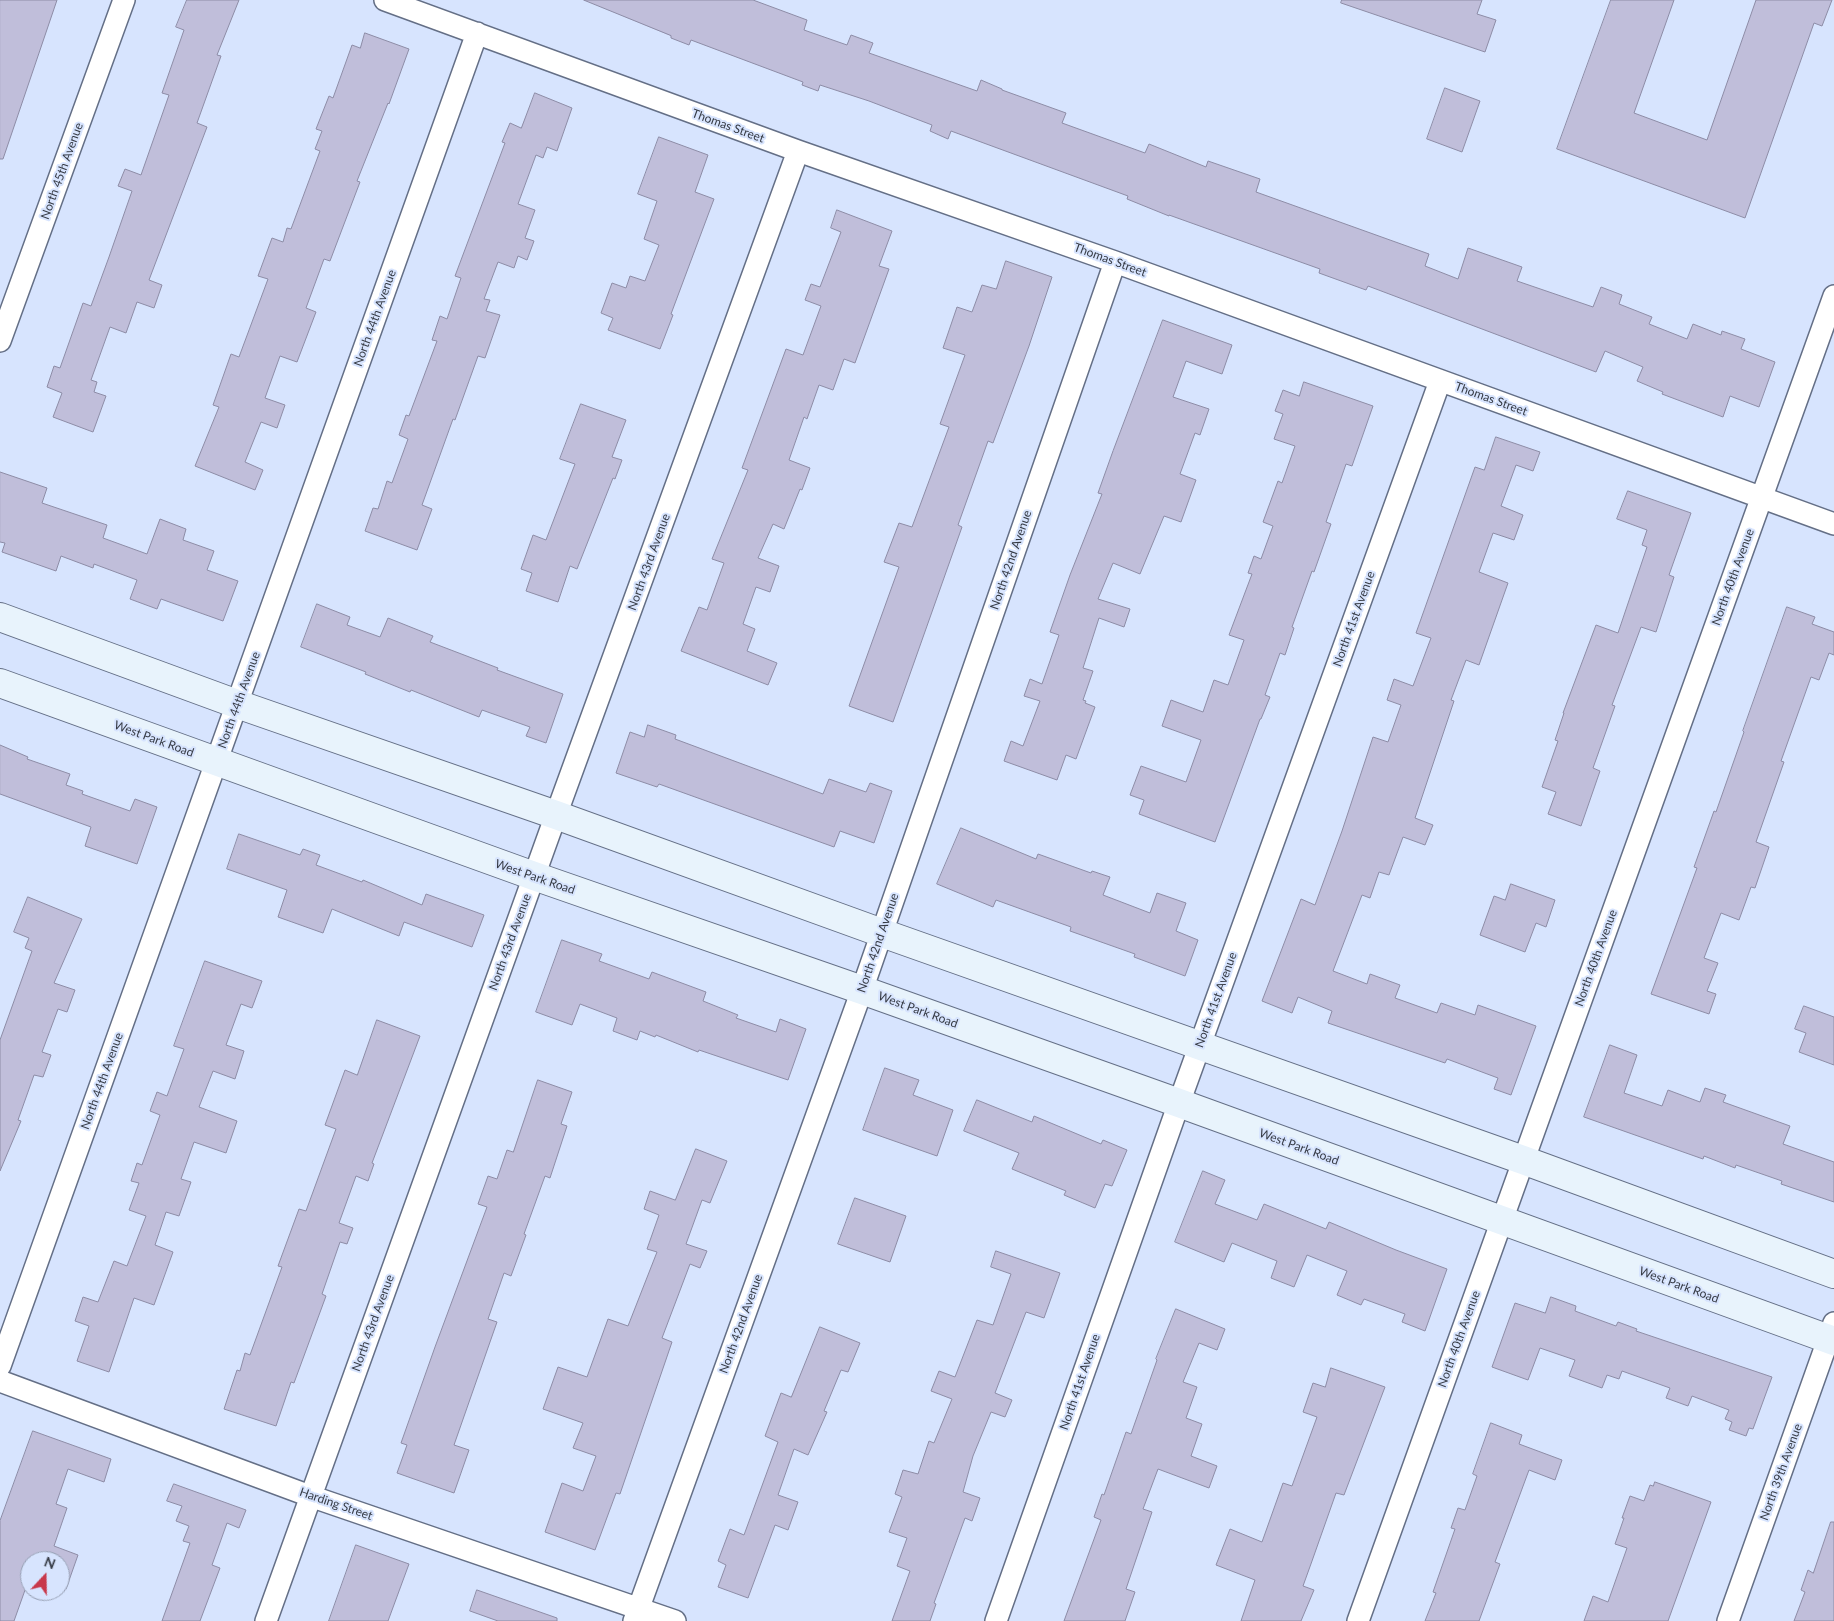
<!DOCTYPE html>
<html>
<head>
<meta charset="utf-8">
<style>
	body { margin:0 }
	#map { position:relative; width:1834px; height:1621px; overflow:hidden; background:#d7e4fe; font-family:Lato,sans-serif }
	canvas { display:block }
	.north { position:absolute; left:20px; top:1551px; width:50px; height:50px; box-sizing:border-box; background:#d7e4fe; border:1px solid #97a0b4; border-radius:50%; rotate:21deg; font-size:14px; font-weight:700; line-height:20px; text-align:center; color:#363b45 }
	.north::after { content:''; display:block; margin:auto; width:18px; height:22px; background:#c8384b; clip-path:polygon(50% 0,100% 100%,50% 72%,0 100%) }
</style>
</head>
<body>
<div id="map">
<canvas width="1834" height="1621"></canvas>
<div class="north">N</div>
</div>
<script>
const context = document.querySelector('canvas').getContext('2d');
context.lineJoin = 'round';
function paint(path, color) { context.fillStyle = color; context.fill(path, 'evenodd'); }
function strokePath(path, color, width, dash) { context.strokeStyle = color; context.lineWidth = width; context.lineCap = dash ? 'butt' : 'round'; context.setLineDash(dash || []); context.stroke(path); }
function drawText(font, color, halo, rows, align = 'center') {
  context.font = font + ' Lato,sans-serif'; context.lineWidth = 4; context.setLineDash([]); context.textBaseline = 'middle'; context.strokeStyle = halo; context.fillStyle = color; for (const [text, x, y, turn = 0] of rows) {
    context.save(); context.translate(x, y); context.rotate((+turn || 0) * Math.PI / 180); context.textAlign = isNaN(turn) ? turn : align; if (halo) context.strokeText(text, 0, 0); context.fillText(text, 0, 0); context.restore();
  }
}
const building = new Path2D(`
	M 0,0 L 57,0 L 3,159 L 0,159 Z
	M 187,0 L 239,0 L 217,55 L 221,56 L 197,123 L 207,127 L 149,280 L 162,285 L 154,308 L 137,302 L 126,333 L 110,327 L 91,380 L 97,382 L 94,392 L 106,396 L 93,432 L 53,417 L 62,393 L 47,387 L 54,366 L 60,368 L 83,303 L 91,306 L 109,257 L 132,191 L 118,186 L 125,169 L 141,175 L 169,95 L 162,93 L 184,30 L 176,27 Z
	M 584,0 L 753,0 L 807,20 L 804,30 L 847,45 L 851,35 L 873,43 L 869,53 L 977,91 L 981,80 L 1002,89 L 1002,90 L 1066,113 L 1062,123 L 1145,153 L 1149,144 L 1206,167 L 1208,161 L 1260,179 L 1256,192 L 1429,254 L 1425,266 L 1458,279 L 1468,248 L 1522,267 L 1517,281 L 1593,307 L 1601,287 L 1622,295 L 1619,304 L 1652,317 L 1649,324 L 1687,339 L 1693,324 L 1721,335 L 1722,331 L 1745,339 L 1741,349 L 1775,362 L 1759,407 L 1730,396 L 1723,417 L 1662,394 L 1663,392 L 1637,381 L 1643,367 L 1605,351 L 1596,372 L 1368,286 L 1366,290 L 1319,273 L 1320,269 L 1169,215 L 1169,216 L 1127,199 L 1128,196 L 951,131 L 948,139 L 930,131 L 932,125 L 869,101 L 820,85 L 818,91 L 802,85 L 803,82 L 691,40 L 689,45 L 671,38 L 671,36 Z
	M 1342,0 L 1482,0 L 1477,14 L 1496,20 L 1485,52 L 1341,3 Z
	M 1611,0 L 1674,0 L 1634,113 L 1707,140 L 1756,0 L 1832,0 L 1822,26 L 1814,23 L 1745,218 L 1557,149 Z
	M 365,33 L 409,49 L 389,104 L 388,103 L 357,181 L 360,182 L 330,261 L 324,259 L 306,308 L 316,312 L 297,362 L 280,356 L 265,398 L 285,405 L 277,428 L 261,422 L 245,462 L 263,470 L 255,490 L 195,466 L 219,407 L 213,405 L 231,354 L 239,357 L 268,279 L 258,276 L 272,238 L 283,242 L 287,228 L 291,229 L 320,151 L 315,149 L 322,131 L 316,129 L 329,96 L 333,98 L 352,45 L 360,48 Z
	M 1445,88 L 1480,101 L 1462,152 L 1427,139 Z
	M 535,93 L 572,108 L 557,151 L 547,147 L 543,158 L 536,155 L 518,204 L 535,210 L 525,238 L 534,241 L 527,260 L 518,256 L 514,268 L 498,262 L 484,299 L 490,300 L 486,311 L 500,315 L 485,358 L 478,356 L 455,420 L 453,419 L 422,505 L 432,509 L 417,550 L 365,531 L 373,508 L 378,509 L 387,481 L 392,483 L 408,439 L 399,435 L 406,415 L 409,416 L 437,341 L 432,340 L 440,316 L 447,319 L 461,278 L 455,276 L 505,143 L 502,142 L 510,123 L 521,128 Z
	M 659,137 L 708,155 L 695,192 L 714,199 L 671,314 L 673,315 L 660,349 L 608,330 L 613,318 L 601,313 L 612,283 L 626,288 L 630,276 L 645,281 L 659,245 L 644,239 L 657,201 L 638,194 Z
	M 837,210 L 892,231 L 879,266 L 889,269 L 855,363 L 844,359 L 833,390 L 819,385 L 807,419 L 804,417 L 789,460 L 810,468 L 802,490 L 800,489 L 784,529 L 773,524 L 758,558 L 779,566 L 770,592 L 756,587 L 743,624 L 755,629 L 747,651 L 777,663 L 768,685 L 681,651 L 699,607 L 707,610 L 724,563 L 712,559 L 748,470 L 742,468 L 786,349 L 803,355 L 821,306 L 805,300 L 811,284 L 820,287 L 841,232 L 831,228 Z
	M 1006,261 L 1052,277 L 1029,346 L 993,443 L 988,441 L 958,525 L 962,527 L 893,722 L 849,706 L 899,567 L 884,562 L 899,523 L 912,527 L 949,427 L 940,424 L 965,355 L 943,348 L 957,307 L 972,312 L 982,285 L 996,289 Z
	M 1163,320 L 1232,345 L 1222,374 L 1186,361 L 1173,397 L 1209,409 L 1200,435 L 1195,433 L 1180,474 L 1196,480 L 1181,522 L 1164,516 L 1140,574 L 1113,563 L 1098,599 L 1130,609 L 1124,627 L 1099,618 L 1083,668 L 1093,671 L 1083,700 L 1086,701 L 1085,703 L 1095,707 L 1076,759 L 1066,755 L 1057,780 L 1004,761 L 1011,741 L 1023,746 L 1040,701 L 1024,696 L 1030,679 L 1042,684 L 1059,635 L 1050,632 L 1070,575 L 1102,494 L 1098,493 L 1113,451 Z
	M 1304,382 L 1373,406 L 1352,466 L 1346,464 L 1326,522 L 1331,524 L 1314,572 L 1312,571 L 1292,627 L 1294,628 L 1285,655 L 1280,653 L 1265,695 L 1270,697 L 1261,719 L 1260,719 L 1215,842 L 1139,814 L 1144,800 L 1130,795 L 1141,766 L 1186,782 L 1201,740 L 1162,726 L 1171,700 L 1203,712 L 1214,680 L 1228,685 L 1244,640 L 1229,635 L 1252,574 L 1248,573 L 1254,556 L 1261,559 L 1273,526 L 1263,522 L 1278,481 L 1282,483 L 1295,446 L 1274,439 L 1283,414 L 1275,411 L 1283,390 L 1299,396 Z
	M 581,404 L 626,420 L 612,457 L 622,460 L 615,479 L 613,478 L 577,569 L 570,566 L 558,602 L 526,591 L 532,573 L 521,569 L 533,535 L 546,540 L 575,464 L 560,459 Z
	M 1496,437 L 1540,452 L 1533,471 L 1516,465 L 1501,506 L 1523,515 L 1514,540 L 1493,533 L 1479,572 L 1508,583 L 1479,665 L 1466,660 L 1451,700 L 1454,701 L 1415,818 L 1433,825 L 1425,845 L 1403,837 L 1389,875 L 1379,872 L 1370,898 L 1362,895 L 1333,971 L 1367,984 L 1370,974 L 1400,985 L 1395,998 L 1437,1013 L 1441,1003 L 1475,1015 L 1478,1005 L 1536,1026 L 1511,1095 L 1494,1089 L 1498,1078 L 1447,1059 L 1445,1063 L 1328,1023 L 1332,1011 L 1298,997 L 1292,1013 L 1262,1001 L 1301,899 L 1315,905 L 1342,831 L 1373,737 L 1388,742 L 1401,705 L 1387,700 L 1394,679 L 1413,686 L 1431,638 L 1416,633 L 1475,467 L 1484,470 Z
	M 0,472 L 47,488 L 42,503 L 107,525 L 103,538 L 147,554 L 160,519 L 186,529 L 183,540 L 214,551 L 207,570 L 238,581 L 223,621 L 161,599 L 157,609 L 130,599 L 137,580 L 94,564 L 93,568 L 61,556 L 56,571 L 2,552 L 5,543 L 0,542 Z
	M 1628,491 L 1691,513 L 1669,575 L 1674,577 L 1656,632 L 1641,627 L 1612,705 L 1615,706 L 1593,768 L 1600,771 L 1581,826 L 1548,814 L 1556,792 L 1542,787 L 1558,741 L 1555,740 L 1564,713 L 1563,713 L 1596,625 L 1618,633 L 1647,547 L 1642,545 L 1647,530 L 1617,519 Z
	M 317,604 L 350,617 L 347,625 L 380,637 L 388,618 L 433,636 L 430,642 L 498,668 L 497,670 L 563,694 L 546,743 L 526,736 L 530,727 L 482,710 L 479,717 L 411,690 L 410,692 L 365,674 L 366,672 L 301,647 Z
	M 1787,607 L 1815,617 L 1812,624 L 1834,632 L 1834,655 L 1829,653 L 1819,680 L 1811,677 L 1781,761 L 1784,762 L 1756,842 L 1769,847 L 1755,888 L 1751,887 L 1739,920 L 1721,913 L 1704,958 L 1718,963 L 1707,991 L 1716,994 L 1709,1014 L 1651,994 L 1697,868 L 1694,867 L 1714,811 L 1716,812 L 1744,732 L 1743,731 Z
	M 648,725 L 676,735 L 675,739 L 823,794 L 829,779 L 866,792 L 870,783 L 892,791 L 874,843 L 840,831 L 834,847 L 659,784 L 657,787 L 616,773 L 630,732 L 644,737 Z
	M 0,745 L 28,757 L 27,759 L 70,774 L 66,785 L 83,791 L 82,794 L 130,811 L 135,799 L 157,807 L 137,864 L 85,846 L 91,827 L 0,794 Z
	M 961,828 L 1036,859 L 1038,854 L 1091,873 L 1092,871 L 1110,877 L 1103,895 L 1150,913 L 1157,893 L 1186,903 L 1176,931 L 1198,940 L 1185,976 L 1134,957 L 1135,954 L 1070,931 L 1071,927 L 996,900 L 993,907 L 937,884 Z
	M 239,834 L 300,855 L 303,849 L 320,855 L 316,865 L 362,882 L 363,880 L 422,905 L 426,894 L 484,915 L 472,947 L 404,922 L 399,936 L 332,909 L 323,933 L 278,917 L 287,890 L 227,869 Z
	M 1511,884 L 1555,900 L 1546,927 L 1536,923 L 1525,952 L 1480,935 L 1494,896 L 1505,900 Z
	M 28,897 L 82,919 L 54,983 L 75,990 L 67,1012 L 58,1009 L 42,1052 L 51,1055 L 43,1077 L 34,1075 L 18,1120 L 21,1121 L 0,1171 L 0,1040 L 32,951 L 25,948 L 29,938 L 14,932 Z
	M 562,940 L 602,954 L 599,961 L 649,979 L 652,972 L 706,992 L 703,1001 L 738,1015 L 736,1018 L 776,1032 L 780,1019 L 806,1029 L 788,1080 L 699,1050 L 698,1052 L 656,1035 L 655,1037 L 640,1031 L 637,1040 L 613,1031 L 617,1018 L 580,1004 L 572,1025 L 536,1012 Z
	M 205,961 L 262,981 L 252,1008 L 241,1004 L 226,1045 L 244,1051 L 235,1079 L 213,1071 L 199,1107 L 237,1121 L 226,1153 L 194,1142 L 181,1179 L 191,1182 L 179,1216 L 166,1212 L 155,1245 L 173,1252 L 154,1305 L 134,1298 L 109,1372 L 77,1361 L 89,1326 L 75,1321 L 83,1297 L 98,1302 L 114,1261 L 127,1266 L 146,1216 L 129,1210 L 139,1183 L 131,1181 L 137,1163 L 142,1165 L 160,1115 L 150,1111 L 157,1092 L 167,1096 L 184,1049 L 174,1046 Z
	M 1804,1006 L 1834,1017 L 1834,1065 L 1799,1052 L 1806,1033 L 1795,1029 Z
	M 377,1020 L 420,1036 L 372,1163 L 374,1164 L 368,1181 L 356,1176 L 339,1223 L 353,1228 L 347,1244 L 340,1242 L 322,1294 L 326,1296 L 294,1383 L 291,1382 L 276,1426 L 224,1409 L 237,1370 L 240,1371 L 245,1353 L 250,1355 L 282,1267 L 278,1266 L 299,1209 L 306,1211 L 336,1129 L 325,1125 L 345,1070 L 357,1075 Z
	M 1610,1045 L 1637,1055 L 1624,1093 L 1662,1106 L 1668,1090 L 1700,1102 L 1705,1088 L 1726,1095 L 1723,1102 L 1790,1126 L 1783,1144 L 1834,1162 L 1834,1202 L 1781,1184 L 1782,1181 L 1736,1165 L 1735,1168 L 1704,1156 L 1703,1159 L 1584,1117 Z
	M 885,1068 L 919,1080 L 913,1095 L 953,1110 L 937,1156 L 863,1130 Z
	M 538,1080 L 572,1092 L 561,1124 L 567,1126 L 550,1178 L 545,1176 L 524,1234 L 526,1235 L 511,1276 L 504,1273 L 488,1319 L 497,1322 L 454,1445 L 469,1450 L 454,1493 L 397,1473 L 407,1445 L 401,1443 L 435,1347 L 487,1207 L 478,1204 L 488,1176 L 497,1179 L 507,1150 L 513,1152 Z
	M 977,1100 L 1032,1122 L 1034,1116 L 1101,1144 L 1103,1140 L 1127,1150 L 1112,1186 L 1105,1184 L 1095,1208 L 1064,1195 L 1066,1191 L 1012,1169 L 1019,1153 L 964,1131 Z
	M 696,1149 L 727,1161 L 710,1203 L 702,1200 L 686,1244 L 707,1251 L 700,1268 L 690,1264 L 662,1338 L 672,1342 L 620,1494 L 616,1493 L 595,1550 L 545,1532 L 562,1483 L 583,1491 L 596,1456 L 573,1448 L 583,1423 L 543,1409 L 558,1367 L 587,1377 L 608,1319 L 628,1326 L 657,1252 L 647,1249 L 659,1215 L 644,1209 L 650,1191 L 675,1200 Z
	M 1203,1171 L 1225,1180 L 1215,1204 L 1257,1220 L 1264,1204 L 1326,1229 L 1329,1222 L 1396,1250 L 1447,1269 L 1425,1331 L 1402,1322 L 1405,1314 L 1364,1299 L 1361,1305 L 1337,1295 L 1347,1271 L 1307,1255 L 1294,1287 L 1271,1278 L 1277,1261 L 1232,1243 L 1224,1262 L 1175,1242 Z
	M 855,1198 L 906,1216 L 890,1262 L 838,1244 Z
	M 996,1251 L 1060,1273 L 1044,1318 L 1026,1312 L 995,1393 L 1012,1400 L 1005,1417 L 991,1412 L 973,1456 L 963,1492 L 980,1498 L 972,1521 L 965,1518 L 934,1603 L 936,1604 L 930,1621 L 892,1621 L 910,1571 L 897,1566 L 907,1538 L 889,1532 L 902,1497 L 895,1494 L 903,1470 L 918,1474 L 929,1441 L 934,1443 L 952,1399 L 931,1391 L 939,1371 L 955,1377 L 977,1320 L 993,1325 L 1011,1274 L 991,1267 Z
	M 1551,1297 L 1576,1306 L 1575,1311 L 1616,1326 L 1618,1322 L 1637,1329 L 1636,1331 L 1772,1377 L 1753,1429 L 1749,1428 L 1746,1436 L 1729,1430 L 1732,1422 L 1725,1419 L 1729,1410 L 1692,1396 L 1688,1406 L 1666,1398 L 1670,1388 L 1622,1371 L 1619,1379 L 1607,1375 L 1602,1388 L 1569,1376 L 1575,1360 L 1540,1348 L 1528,1380 L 1492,1367 L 1515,1303 L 1545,1313 Z
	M 1176,1309 L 1225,1329 L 1217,1350 L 1199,1343 L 1183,1382 L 1197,1387 L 1186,1418 L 1202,1424 L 1191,1456 L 1217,1466 L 1209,1488 L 1158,1469 L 1143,1509 L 1152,1512 L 1126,1589 L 1135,1592 L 1125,1621 L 1064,1621 L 1101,1520 L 1094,1517 L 1102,1494 L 1104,1495 L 1126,1432 L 1131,1434 L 1157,1360 L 1156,1359 Z
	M 820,1327 L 860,1343 L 848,1372 L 841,1370 L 824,1411 L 827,1412 L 808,1455 L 794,1449 L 778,1495 L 798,1502 L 788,1530 L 775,1525 L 748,1598 L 718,1587 L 726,1565 L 718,1561 L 730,1529 L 744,1535 L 778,1442 L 765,1436 L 781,1393 L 791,1397 Z
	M 1331,1368 L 1385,1387 L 1344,1495 L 1336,1493 L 1312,1561 L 1303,1586 L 1314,1590 L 1301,1621 L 1241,1621 L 1255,1580 L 1216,1565 L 1230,1529 L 1262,1542 L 1283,1483 L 1292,1486 L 1317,1417 L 1303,1412 L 1313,1383 L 1325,1387 Z
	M 1491,1423 L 1522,1435 L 1519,1444 L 1562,1460 L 1555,1480 L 1529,1470 L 1495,1562 L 1500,1564 L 1479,1621 L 1425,1621 L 1436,1593 L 1433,1592 L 1455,1529 L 1451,1528 L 1458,1508 L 1465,1510 L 1477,1476 L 1473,1474 Z
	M 33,1431 L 111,1459 L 104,1482 L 68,1469 L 56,1504 L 67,1508 L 54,1546 L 78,1555 L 66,1589 L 60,1586 L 60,1561 L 30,1561 L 30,1576 L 14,1621 L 0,1621 L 0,1521 Z
	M 1655,1482 L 1711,1502 L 1668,1621 L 1584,1621 L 1593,1596 L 1608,1602 L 1627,1548 L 1615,1544 L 1624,1518 L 1622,1518 L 1630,1496 L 1644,1501 L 1650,1485 L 1653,1486 Z
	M 174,1484 L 246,1510 L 239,1528 L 227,1523 L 212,1565 L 220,1568 L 200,1621 L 162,1621 L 190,1543 L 183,1541 L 189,1526 L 176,1521 L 182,1506 L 167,1501 Z
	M 1831,1522 L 1834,1522 L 1834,1621 L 1794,1621 L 1805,1592 L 1801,1590 L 1808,1570 L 1813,1573 Z
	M 356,1545 L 409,1564 L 388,1621 L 329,1621 Z
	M 477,1590 L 557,1618 L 557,1621 L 498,1621 L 470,1611 Z`);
paint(building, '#c0beda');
strokePath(building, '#8d8ca6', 1);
const street = new Path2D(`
	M 385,0 L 798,151 L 1115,262 L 1834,524
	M 0,341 L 124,0
	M 0,1366 L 477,33
	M 0,1381 L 310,1496 L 675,1621
	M 266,1621 L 556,815 L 798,151
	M 634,1621 L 862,990 L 1115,262
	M 996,1621 L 1179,1103 L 1440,381
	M 1358,1621 L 1834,296
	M 1728,1621 L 1834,1323`);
const secondary = new Path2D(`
	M 0,617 L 237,704 L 556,815 L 882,933 L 1523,1160 L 1834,1274
	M 0,683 L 534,876 L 862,990 L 1179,1103 L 1834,1341`);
strokePath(street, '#646f86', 24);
strokePath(secondary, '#646f86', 30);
strokePath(street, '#fff', 21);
strokePath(secondary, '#e8f3fc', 28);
drawText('12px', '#363b45', '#d7e4fe', [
	["Thomas Street",728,126,20],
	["North 45th Avenue",62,171,-70],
	["Thomas Street",1110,260,20],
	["North 44th Avenue",375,318,-70],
	["Thomas Street",1491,399,20],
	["North 42nd Avenue",1011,560,-71],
	["North 43rd Avenue",649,562,-70],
	["North 40th Avenue",1733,577,-70],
	["North 41st Avenue",1354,619,-70],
	["North 44th Avenue",239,700,-70],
	["West Park Road",154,739,20],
	["West Park Road",535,877,19],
	["North 43rd Avenue",510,942,-70],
	["North 42nd Avenue",878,943,-71],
	["North 40th Avenue",1596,958,-70],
	["North 41st Avenue",1216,1000,-70],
	["West Park Road",918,1010,20],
	["North 44th Avenue",102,1081,-70],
	["West Park Road",1299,1147,20],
	["West Park Road",1679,1285,20],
	["North 43rd Avenue",373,1323,-70],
	["North 42nd Avenue",741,1324,-70],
	["North 40th Avenue",1459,1339,-70],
	["North 41st Avenue",1080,1382,-71],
	["North 39th Avenue",1781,1472,-70],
	["Harding Street",336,1504,19]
]);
</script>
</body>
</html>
